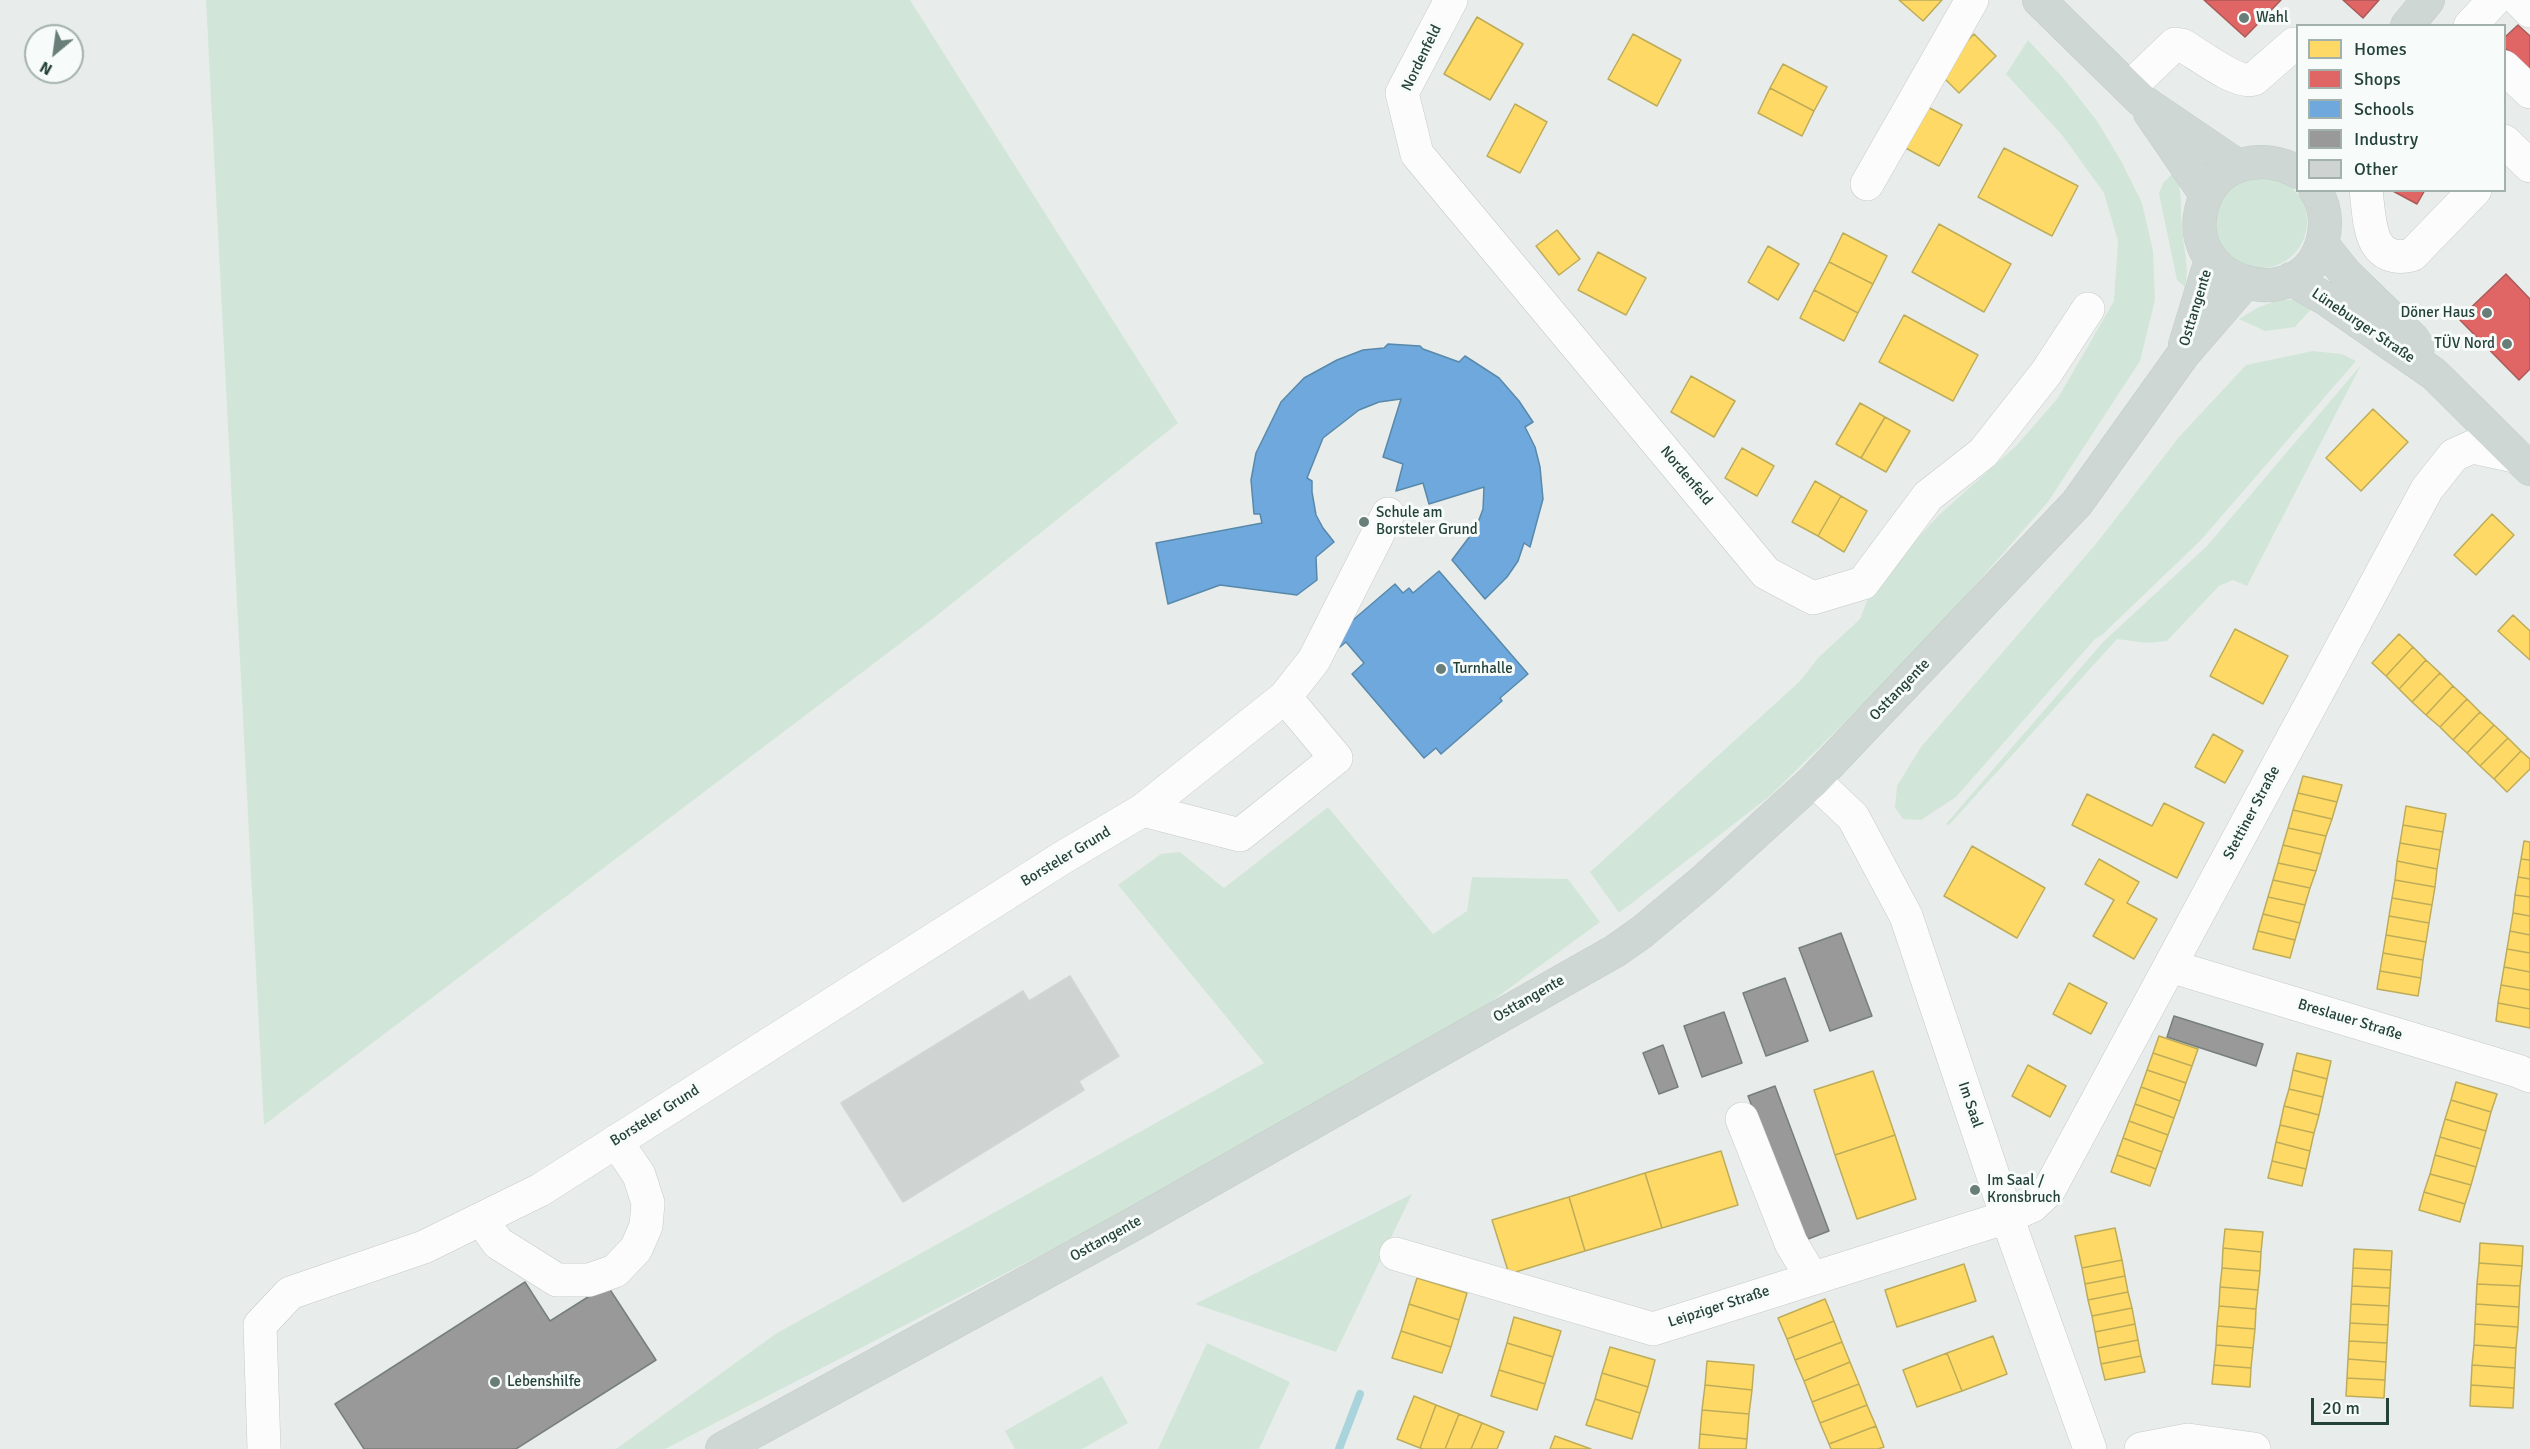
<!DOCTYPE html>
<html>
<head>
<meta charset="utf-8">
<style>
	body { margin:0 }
	#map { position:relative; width:2530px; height:1449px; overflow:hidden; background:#e8edeb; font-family:Signika,sans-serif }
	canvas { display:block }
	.legend { position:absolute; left:2296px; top:24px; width:210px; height:168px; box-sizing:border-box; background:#f7fbf9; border:2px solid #a3b1ad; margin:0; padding:8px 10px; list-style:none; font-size:18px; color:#24423a }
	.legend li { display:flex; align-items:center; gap:12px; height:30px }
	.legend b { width:30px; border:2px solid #a3b1ad }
	.north { position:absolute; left:24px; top:24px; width:60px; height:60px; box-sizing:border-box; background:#f7fbf9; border:2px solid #a3b1ad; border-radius:50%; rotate:209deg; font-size:16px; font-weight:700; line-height:24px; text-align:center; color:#24423a }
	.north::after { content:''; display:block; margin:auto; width:21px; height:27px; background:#697e78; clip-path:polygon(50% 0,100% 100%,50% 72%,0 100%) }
	.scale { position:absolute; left:2311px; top:1398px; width:78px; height:27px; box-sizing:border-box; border:3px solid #24423a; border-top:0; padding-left:8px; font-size:18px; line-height:21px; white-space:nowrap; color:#24423a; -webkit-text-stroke:4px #f7fbf9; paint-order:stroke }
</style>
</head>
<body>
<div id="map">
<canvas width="2530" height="1449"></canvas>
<ul class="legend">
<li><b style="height:16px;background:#ffd966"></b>Homes</li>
<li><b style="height:16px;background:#e06666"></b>Shops</li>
<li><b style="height:16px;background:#6fa8dc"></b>Schools</li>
<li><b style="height:16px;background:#999"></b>Industry</li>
<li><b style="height:16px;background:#cfd4d2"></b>Other</li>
</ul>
<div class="north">N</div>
<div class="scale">20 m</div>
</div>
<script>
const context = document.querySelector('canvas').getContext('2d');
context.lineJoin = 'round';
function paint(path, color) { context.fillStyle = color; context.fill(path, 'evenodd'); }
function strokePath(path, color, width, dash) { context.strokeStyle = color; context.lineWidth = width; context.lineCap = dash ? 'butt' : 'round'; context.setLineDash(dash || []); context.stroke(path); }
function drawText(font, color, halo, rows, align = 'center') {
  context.font = font + ' Signika,sans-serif'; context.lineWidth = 6; context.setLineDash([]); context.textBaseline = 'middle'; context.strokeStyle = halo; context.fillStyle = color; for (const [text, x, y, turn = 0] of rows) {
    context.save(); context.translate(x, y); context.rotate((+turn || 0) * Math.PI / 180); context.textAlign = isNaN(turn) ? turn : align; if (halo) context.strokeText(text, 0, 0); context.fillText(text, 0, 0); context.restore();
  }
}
paint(new Path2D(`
	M 206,0 L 910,0 L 1178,423 L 930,621 L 264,1125 Z
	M 2028,40 L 2065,80 L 2097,121 L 2120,159 L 2142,203 L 2153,251 L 2155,300 L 2140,361 L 2048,502 L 1921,647 L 1770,796 L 1619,913 L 1590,872 L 1799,682 L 1819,657 L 1860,619 L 1872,588 L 1938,516 L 2016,446 L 2058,398 L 2114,301 L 2118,241 L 2104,193 L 2062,135 L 2006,74 Z
	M 2175,171 C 2183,193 2180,205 2182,226 C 2183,248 2190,265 2185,287 L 2177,280 L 2159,194 L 2163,183 Z
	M2215 222a46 46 0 1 1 92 0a46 46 0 1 1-92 0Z
	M 2278,300 L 2295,300 L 2313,307 L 2295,327 L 2265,331 L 2239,319 L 2257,308 Z
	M 2313,351 L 2342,354 L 2356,361 L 2201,540 L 2103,634 L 2094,640 L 1956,797 L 1921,820 L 1903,819 L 1895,808 L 1897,786 L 1921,747 L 2095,545 L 2179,437 L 2246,365 Z
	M 2361,365 L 2247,586 L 2233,580 L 2219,586 L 2167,641 L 2147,643 L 2117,639 L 1949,825 L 1946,824 L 2103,642 L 2207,546 Z
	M 1328,807 L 1433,934 L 1467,911 L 1472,877 L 1568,879 L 1600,922 L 1489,1003 L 1308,1117 L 665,1449 L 616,1449 L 777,1333 L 1264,1063 L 1118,885 L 1161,854 L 1180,852 L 1224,888 Z
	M 1412,1194 L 1336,1352 L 1195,1304 Z
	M 1207,1343 L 1290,1382 L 1259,1449 L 1158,1449 Z
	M 1102,1376 L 1128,1423 L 1082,1449 L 1015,1449 L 1005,1431 Z`), '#d1e6d8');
const homes = new Path2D(`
	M 1899,0 L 1942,0 L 1923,21 Z
	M 1477,17 L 1523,44 L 1490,100 L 1444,74 Z
	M 1633,34 L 1681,60 L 1657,106 L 1608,79 Z
	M 1974,34 L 1996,56 L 1959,93 L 1937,71 Z
	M 1783,64 L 1827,87 L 1814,111 L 1770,88 Z
	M 1770,88 L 1814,111 L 1802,136 L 1758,113 Z
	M 1515,104 L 1547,122 L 1520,173 L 1487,156 Z
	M 1922,104 L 1962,125 L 1939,166 L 1900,145 Z
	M 2004,148 L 2078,186 L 2052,236 L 1978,197 Z
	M 1939,224 L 2011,264 L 1984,312 L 1912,272 Z
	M 1557,230 L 1580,259 L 1559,275 L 1536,246 Z
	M 1843,233 L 1887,256 L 1873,284 L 1829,262 Z
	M 1768,246 L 1799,264 L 1778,300 L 1748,282 Z
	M 1598,252 L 1646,278 L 1626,315 L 1578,290 Z
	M 1829,262 L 1873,284 L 1858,313 L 1814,290 Z
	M 1814,290 L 1858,313 L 1844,341 L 1800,318 Z
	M 1904,315 L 1978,355 L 1953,401 L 1879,362 Z
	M 1691,376 L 1735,401 L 1714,437 L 1671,412 Z
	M 1860,403 L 1885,417 L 1861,458 L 1836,444 Z
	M 2373,409 L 2408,442 L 2361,491 L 2326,458 Z
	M 1885,417 L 1910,431 L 1886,472 L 1861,458 Z
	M 1742,448 L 1774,466 L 1757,496 L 1725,478 Z
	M 1815,481 L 1841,496 L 1818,536 L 1792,522 Z
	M 1841,496 L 1867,511 L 1844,552 L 1818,536 Z
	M 2492,514 L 2514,535 L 2476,575 L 2454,555 Z
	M 2513,615 L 2530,631 L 2530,660 L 2498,631 Z
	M 2235,629 L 2288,656 L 2263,704 L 2210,676 Z
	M 2399,634 L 2413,647 L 2386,676 L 2372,663 Z
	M 2413,647 L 2426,660 L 2399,689 L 2386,676 Z
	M 2426,660 L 2440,673 L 2412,702 L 2399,689 Z
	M 2440,673 L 2453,686 L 2426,715 L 2412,702 Z
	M 2453,686 L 2467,699 L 2440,727 L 2426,715 Z
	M 2467,699 L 2480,712 L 2453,740 L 2440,727 Z
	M 2480,712 L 2494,725 L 2467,753 L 2453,740 Z
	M 2494,725 L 2508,738 L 2480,766 L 2467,753 Z
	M 2213,734 L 2243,751 L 2225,783 L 2195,767 Z
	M 2508,738 L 2521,751 L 2494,779 L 2480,766 Z
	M 2521,751 L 2530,759 L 2530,769 L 2507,792 L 2494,779 Z
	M 2303,776 L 2342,785 L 2337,802 L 2298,793 Z
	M 2298,793 L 2337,802 L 2332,819 L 2293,810 Z
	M 2087,794 L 2152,826 L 2164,803 L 2204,823 L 2177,878 L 2072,825 Z
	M 2406,806 L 2446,814 L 2443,832 L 2403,825 Z
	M 2293,810 L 2332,819 L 2326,836 L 2288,828 Z
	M 2403,825 L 2443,832 L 2440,850 L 2400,843 Z
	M 2288,828 L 2326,836 L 2321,854 L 2283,845 Z
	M 2524,841 L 2530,842 L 2530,860 L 2521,859 Z
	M 2400,843 L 2440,850 L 2437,869 L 2397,861 Z
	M 2283,845 L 2321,854 L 2316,871 L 2278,863 Z
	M 1972,846 L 2045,888 L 2017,938 L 1944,896 Z
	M 2099,859 L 2139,882 L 2127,903 L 2157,919 L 2134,959 L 2093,936 L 2114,900 L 2085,884 Z
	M 2521,859 L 2530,860 L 2530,879 L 2518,877 Z
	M 2397,861 L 2437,869 L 2435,887 L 2395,880 Z
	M 2278,863 L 2316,871 L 2310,888 L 2273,880 Z
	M 2518,877 L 2530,879 L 2530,897 L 2515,895 Z
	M 2273,880 L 2310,888 L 2305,905 L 2268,897 Z
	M 2395,880 L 2435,887 L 2432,905 L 2392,898 Z
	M 2515,895 L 2530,897 L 2530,916 L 2513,913 Z
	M 2268,897 L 2305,905 L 2300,923 L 2263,914 Z
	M 2392,898 L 2432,905 L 2429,923 L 2389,916 Z
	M 2513,913 L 2530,916 L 2530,935 L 2510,931 Z
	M 2263,914 L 2300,923 L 2295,940 L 2258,931 Z
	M 2389,916 L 2429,923 L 2426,942 L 2386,935 Z
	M 2258,931 L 2295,940 L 2290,958 L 2253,949 Z
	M 2510,931 L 2530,935 L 2530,953 L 2507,949 Z
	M 2386,935 L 2426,942 L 2423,960 L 2383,953 Z
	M 2507,949 L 2530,953 L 2530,972 L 2504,967 Z
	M 2383,953 L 2423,960 L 2421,978 L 2380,971 Z
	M 2504,967 L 2530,972 L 2530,990 L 2501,985 Z
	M 2380,971 L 2421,978 L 2418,996 L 2377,989 Z
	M 2069,983 L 2107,1003 L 2091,1034 L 2053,1014 Z
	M 2501,985 L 2530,990 L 2530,1009 L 2498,1003 Z
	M 2498,1003 L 2530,1009 L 2530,1028 L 2496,1021 Z
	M 2159,1036 L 2198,1049 L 2192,1066 L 2153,1053 Z
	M 2153,1053 L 2192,1066 L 2186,1083 L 2147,1070 Z
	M 2297,1053 L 2331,1061 L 2327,1079 L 2293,1070 Z
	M 2028,1065 L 2066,1086 L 2050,1117 L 2012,1096 Z
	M 2147,1070 L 2186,1083 L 2180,1101 L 2141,1087 Z
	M 2293,1070 L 2327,1079 L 2323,1097 L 2289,1089 Z
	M 1873,1071 L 1895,1135 L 1835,1155 L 1814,1090 Z
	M 2456,1082 L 2497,1094 L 2491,1112 L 2451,1100 Z
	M 2141,1087 L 2180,1101 L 2174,1118 L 2135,1104 Z
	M 2289,1089 L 2323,1097 L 2319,1115 L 2284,1106 Z
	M 2451,1100 L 2491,1112 L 2486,1131 L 2445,1119 Z
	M 2135,1104 L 2174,1118 L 2168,1135 L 2129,1121 Z
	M 2284,1106 L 2319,1115 L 2314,1133 L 2280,1125 Z
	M 2445,1119 L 2486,1131 L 2481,1149 L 2440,1137 Z
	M 2129,1121 L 2168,1135 L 2162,1152 L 2123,1138 Z
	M 2280,1125 L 2314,1133 L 2310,1151 L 2276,1142 Z
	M 1895,1135 L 1916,1199 L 1857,1219 L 1835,1155 Z
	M 2440,1137 L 2481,1149 L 2476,1167 L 2435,1155 Z
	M 2123,1138 L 2162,1152 L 2156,1169 L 2117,1155 Z
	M 2276,1142 L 2310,1151 L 2306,1169 L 2272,1161 Z
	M 1721,1151 L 1738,1205 L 1662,1228 L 1645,1173 Z
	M 2117,1155 L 2156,1169 L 2150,1186 L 2111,1172 Z
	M 2435,1155 L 2476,1167 L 2471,1185 L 2430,1174 Z
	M 2272,1161 L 2306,1169 L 2302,1186 L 2268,1178 Z
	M 1645,1173 L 1662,1228 L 1585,1251 L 1569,1197 Z
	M 2430,1174 L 2471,1185 L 2465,1204 L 2424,1192 Z
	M 2424,1192 L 2465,1204 L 2460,1222 L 2419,1210 Z
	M 1569,1197 L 1585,1251 L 1509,1274 L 1492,1220 Z
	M 2115,1228 L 2122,1260 L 2082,1268 L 2075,1236 Z
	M 2225,1229 L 2263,1232 L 2261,1252 L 2223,1248 Z
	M 2480,1243 L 2523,1246 L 2522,1266 L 2479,1263 Z
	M 2223,1248 L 2261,1252 L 2260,1271 L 2222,1268 Z
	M 2354,1249 L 2392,1251 L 2391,1270 L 2353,1268 Z
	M 2122,1260 L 2125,1276 L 2085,1284 L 2082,1268 Z
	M 2479,1263 L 2522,1266 L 2520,1286 L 2477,1284 Z
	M 1964,1264 L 1976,1301 L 1897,1327 L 1885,1290 Z
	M 2222,1268 L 2260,1271 L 2258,1290 L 2220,1287 Z
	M 2353,1268 L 2391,1270 L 2390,1288 L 2352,1286 Z
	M 2125,1276 L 2128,1292 L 2088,1300 L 2085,1284 Z
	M 1417,1278 L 1467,1293 L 1459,1320 L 1409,1304 Z
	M 2477,1284 L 2520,1286 L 2519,1307 L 2476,1304 Z
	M 2352,1286 L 2390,1288 L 2389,1306 L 2351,1304 Z
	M 2220,1287 L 2258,1290 L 2256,1309 L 2219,1306 Z
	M 2128,1292 L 2132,1308 L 2092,1316 L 2088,1300 Z
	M 1825,1299 L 1834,1321 L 1787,1339 L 1778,1318 Z
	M 1409,1304 L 1459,1320 L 1451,1347 L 1401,1331 Z
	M 2351,1304 L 2389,1306 L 2388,1325 L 2350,1323 Z
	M 2476,1304 L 2519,1307 L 2518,1327 L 2475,1324 Z
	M 2219,1306 L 2256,1309 L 2255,1329 L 2217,1326 Z
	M 2132,1308 L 2135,1324 L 2095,1332 L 2092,1316 Z
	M 1514,1317 L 1561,1331 L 1553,1357 L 1507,1343 Z
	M 1834,1321 L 1842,1342 L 1795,1360 L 1787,1339 Z
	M 2350,1323 L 2388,1325 L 2387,1343 L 2349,1341 Z
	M 2135,1324 L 2138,1340 L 2098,1348 L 2095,1332 Z
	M 2475,1324 L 2518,1327 L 2516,1348 L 2474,1345 Z
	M 2217,1326 L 2255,1329 L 2253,1348 L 2216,1345 Z
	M 1401,1331 L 1451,1347 L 1442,1373 L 1392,1358 Z
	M 1993,1336 L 2007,1374 L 1962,1391 L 1947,1353 Z
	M 2138,1340 L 2141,1356 L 2101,1364 L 2098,1348 Z
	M 2349,1341 L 2387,1343 L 2386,1362 L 2348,1359 Z
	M 1842,1342 L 1850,1362 L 1804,1381 L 1795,1360 Z
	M 1507,1343 L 1553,1357 L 1545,1384 L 1499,1370 Z
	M 2216,1345 L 2253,1348 L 2251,1368 L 2214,1365 Z
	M 2474,1345 L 2516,1348 L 2515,1368 L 2472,1365 Z
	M 1610,1347 L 1655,1360 L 1648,1387 L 1602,1373 Z
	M 1947,1353 L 1962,1391 L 1917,1407 L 1903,1370 Z
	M 2141,1356 L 2145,1372 L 2105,1380 L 2101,1364 Z
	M 2348,1359 L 2386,1362 L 2385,1380 L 2347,1378 Z
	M 1707,1361 L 1754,1365 L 1752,1390 L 1705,1385 Z
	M 1850,1362 L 1859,1384 L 1812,1402 L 1804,1381 Z
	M 2214,1365 L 2251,1368 L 2250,1387 L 2212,1384 Z
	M 2472,1365 L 2515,1368 L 2514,1388 L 2471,1385 Z
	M 1499,1370 L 1545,1384 L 1537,1410 L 1491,1396 Z
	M 1602,1373 L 1648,1387 L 1640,1413 L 1595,1399 Z
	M 2347,1378 L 2385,1380 L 2384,1398 L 2346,1396 Z
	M 1859,1384 L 1867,1405 L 1820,1423 L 1812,1402 Z
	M 1705,1385 L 1752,1390 L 1749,1414 L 1702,1410 Z
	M 2471,1385 L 2514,1388 L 2513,1408 L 2470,1406 Z
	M 1414,1396 L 1436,1405 L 1420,1448 L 1397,1439 Z
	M 1595,1399 L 1640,1413 L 1632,1439 L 1586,1425 Z
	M 1436,1405 L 1459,1414 L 1445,1449 L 1423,1449 L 1420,1448 Z
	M 1867,1405 L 1876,1426 L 1829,1444 L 1820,1423 Z
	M 1702,1410 L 1749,1414 L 1747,1439 L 1700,1434 Z
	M 1459,1414 L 1482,1423 L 1471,1449 L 1445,1449 Z
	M 1482,1423 L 1504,1432 L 1497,1449 L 1471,1449 Z
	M 1876,1426 L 1884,1447 L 1878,1449 L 1831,1449 L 1829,1444 Z
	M 1700,1434 L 1747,1439 L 1746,1449 L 1699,1449 Z
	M 1555,1436 L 1591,1449 L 1550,1449 Z`);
paint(homes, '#ffd966');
strokePath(homes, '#bdac59', 1.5);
const shops = new Path2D(`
	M 2204,0 L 2281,0 L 2245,37 Z
	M 2343,0 L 2379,0 L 2363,18 Z
	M 2518,25 L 2530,36 L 2530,72 L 2504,47 L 2504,38 Z
	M 2391,190 L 2425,190 L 2417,204 Z
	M 2506,274 L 2530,299 L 2530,369 L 2519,380 L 2459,319 Z`);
paint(shops, '#e06666');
strokePath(shops, '#a85b59', 1.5);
const schools = new Path2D(`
	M 1388,344 L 1420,346 L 1423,349 L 1459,362 L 1465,356 L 1499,378 L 1519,401 L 1533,422 L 1525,427 L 1535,447 L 1540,467 L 1543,499 L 1530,547 L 1524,543 L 1518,561 L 1507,577 L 1485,599 L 1452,560 L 1476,528 L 1483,509 L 1484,487 L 1429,504 L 1423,483 L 1396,491 L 1403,464 L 1383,457 L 1401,399 L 1379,402 L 1359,410 L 1323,438 L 1307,478 L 1312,481 L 1312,492 L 1316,515 L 1323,528 L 1334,542 L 1316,557 L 1317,580 L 1297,595 L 1220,585 L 1168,604 L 1156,543 L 1262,523 L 1260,514 L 1254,514 L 1251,480 L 1256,453 L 1281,402 L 1304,378 L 1337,360 L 1363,350 L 1384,348 Z
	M 1439,571 L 1528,674 L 1500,698 L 1502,701 L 1441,754 L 1436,748 L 1424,758 L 1352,674 L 1364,663 L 1346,642 L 1340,647 L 1332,638 L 1395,584 L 1403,593 L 1409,588 L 1413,593 Z`);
paint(schools, '#6fa8dc');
strokePath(schools, '#5889ab', 1.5);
const industry = new Path2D(`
	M 1841,933 L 1872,1016 L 1830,1031 L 1799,948 Z
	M 1785,978 L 1808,1041 L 1766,1056 L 1743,993 Z
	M 1724,1012 L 1742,1063 L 1702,1077 L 1684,1026 Z
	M 2174,1016 L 2263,1044 L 2256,1066 L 2167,1037 Z
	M 1663,1045 L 1678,1087 L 1659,1094 L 1643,1053 Z
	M 1775,1086 L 1829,1231 L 1803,1241 L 1748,1096 Z
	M 525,1282 L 550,1321 L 607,1285 L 656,1360 L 516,1449 L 364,1449 L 335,1404 Z`);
paint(industry, '#999');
strokePath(industry, '#767f7c', 1.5);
strokePath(new Path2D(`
	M 1339,1449 L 1360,1394`), '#a9d4db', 8);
const building = new Path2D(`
	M 1070,976 L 1119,1056 L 1079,1081 L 1084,1090 L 903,1202 L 841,1103 L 1023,991 L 1029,1001 Z`);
paint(building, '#cfd4d2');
strokePath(building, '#d1d6d4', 1.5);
const minor = new Path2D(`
	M 1451,0 L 1402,93 L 1417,154 L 1766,573 L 1813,598 L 1863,583 L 1928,496 L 1983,453 L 2046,373 L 2088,309
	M 2519,0 L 2530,11
	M 2470,26 L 2494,0
	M 2504,67 L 2530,92
	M 2129,88 L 2175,44 L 2182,45 C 2198,54 2237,85 2254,79 L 2294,44
	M 2504,141 L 2530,166
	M 1867,184 L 1972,0
	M 2366,190 C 2370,221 2368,265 2412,255 L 2475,190
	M 1285,697 L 1314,660 L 1388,514
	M 1814,780 L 1853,817 L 1906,916 L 2007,1217 L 2090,1449
	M 2170,966 L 2518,1071 L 2530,1076
	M 1742,1119 L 1791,1243 L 1812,1278
	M 481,1219 L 498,1243 L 557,1280 L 589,1280 L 615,1271 L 636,1249 L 646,1226 L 648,1203 L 639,1175 L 616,1141
	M 1396,1254 L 1653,1329 L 2007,1217 L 2032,1206 L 2049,1190 L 2427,489 L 2454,455 L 2472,447 L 2518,457
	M 264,1449 L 260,1325 L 290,1293 L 424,1247 L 540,1190 L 1062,858 L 1143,810 L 1285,697 L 1336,758 L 1240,835 L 1143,810
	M 2141,1449 L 2188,1440 L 2254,1449`);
const major = new Path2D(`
	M 2039,0 L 2141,100 L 2238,166
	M 2407,26 L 2428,0
	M 2150,113 L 2206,195
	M 2298,172 C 2265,153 2220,161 2205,198 C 2171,283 2304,322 2323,239 C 2327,222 2325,205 2315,190
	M 2322,244 L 2346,274 L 2413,339 L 2418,347
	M 2291,279 L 2326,299 L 2434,374 L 2530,469
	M 2185,345 L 2211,260
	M 722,1449 L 1132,1225 L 1615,951 L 1642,932 L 1703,881 L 1814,780 L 2077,503 L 2182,356 L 2245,283`);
strokePath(minor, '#c5cac8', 34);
strokePath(major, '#c3ccc9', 34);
strokePath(minor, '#fcfcfc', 33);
strokePath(major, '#cfd7d5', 33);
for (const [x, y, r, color] of [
	[2244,18,6,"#697e78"],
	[2487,313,6,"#697e78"],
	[2507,344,6,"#697e78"],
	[1364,522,6,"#697e78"],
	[1441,669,6,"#697e78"],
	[1975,1190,6,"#697e78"],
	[495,1382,6,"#697e78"]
]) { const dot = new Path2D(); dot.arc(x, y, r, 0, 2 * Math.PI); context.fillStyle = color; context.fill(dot); strokePath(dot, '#f7fbf9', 2); }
drawText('15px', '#24423a', '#f7fbf9', [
	["Wahl",2256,18],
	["Döner Haus",2475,313,"right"],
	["TÜV Nord",2495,344,"right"],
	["Schule am",1376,513],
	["Borsteler Grund",1376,530],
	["Turnhalle",1453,669],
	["Im Saal /",1987,1181],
	["Kronsbruch",1987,1198],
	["Lebenshilfe",507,1382]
], 'left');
drawText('15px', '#24423a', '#f7fbf9', [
	["Nordenfeld",1422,58,-64],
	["Osttangente",2196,308,-73],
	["Lüneburger Straße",2363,326,34],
	["Nordenfeld",1686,476,50],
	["Osttangente",1900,690,-46],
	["Stettiner Straße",2252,813,-62],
	["Borsteler Grund",1066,857,-31],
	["Osttangente",1529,999,-30],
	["Breslauer Straße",2350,1020,17],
	["Im Saal",1970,1105,71],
	["Borsteler Grund",655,1116,-32],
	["Osttangente",1106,1239,-29],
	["Leipziger Straße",1719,1307,-18]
]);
</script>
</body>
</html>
